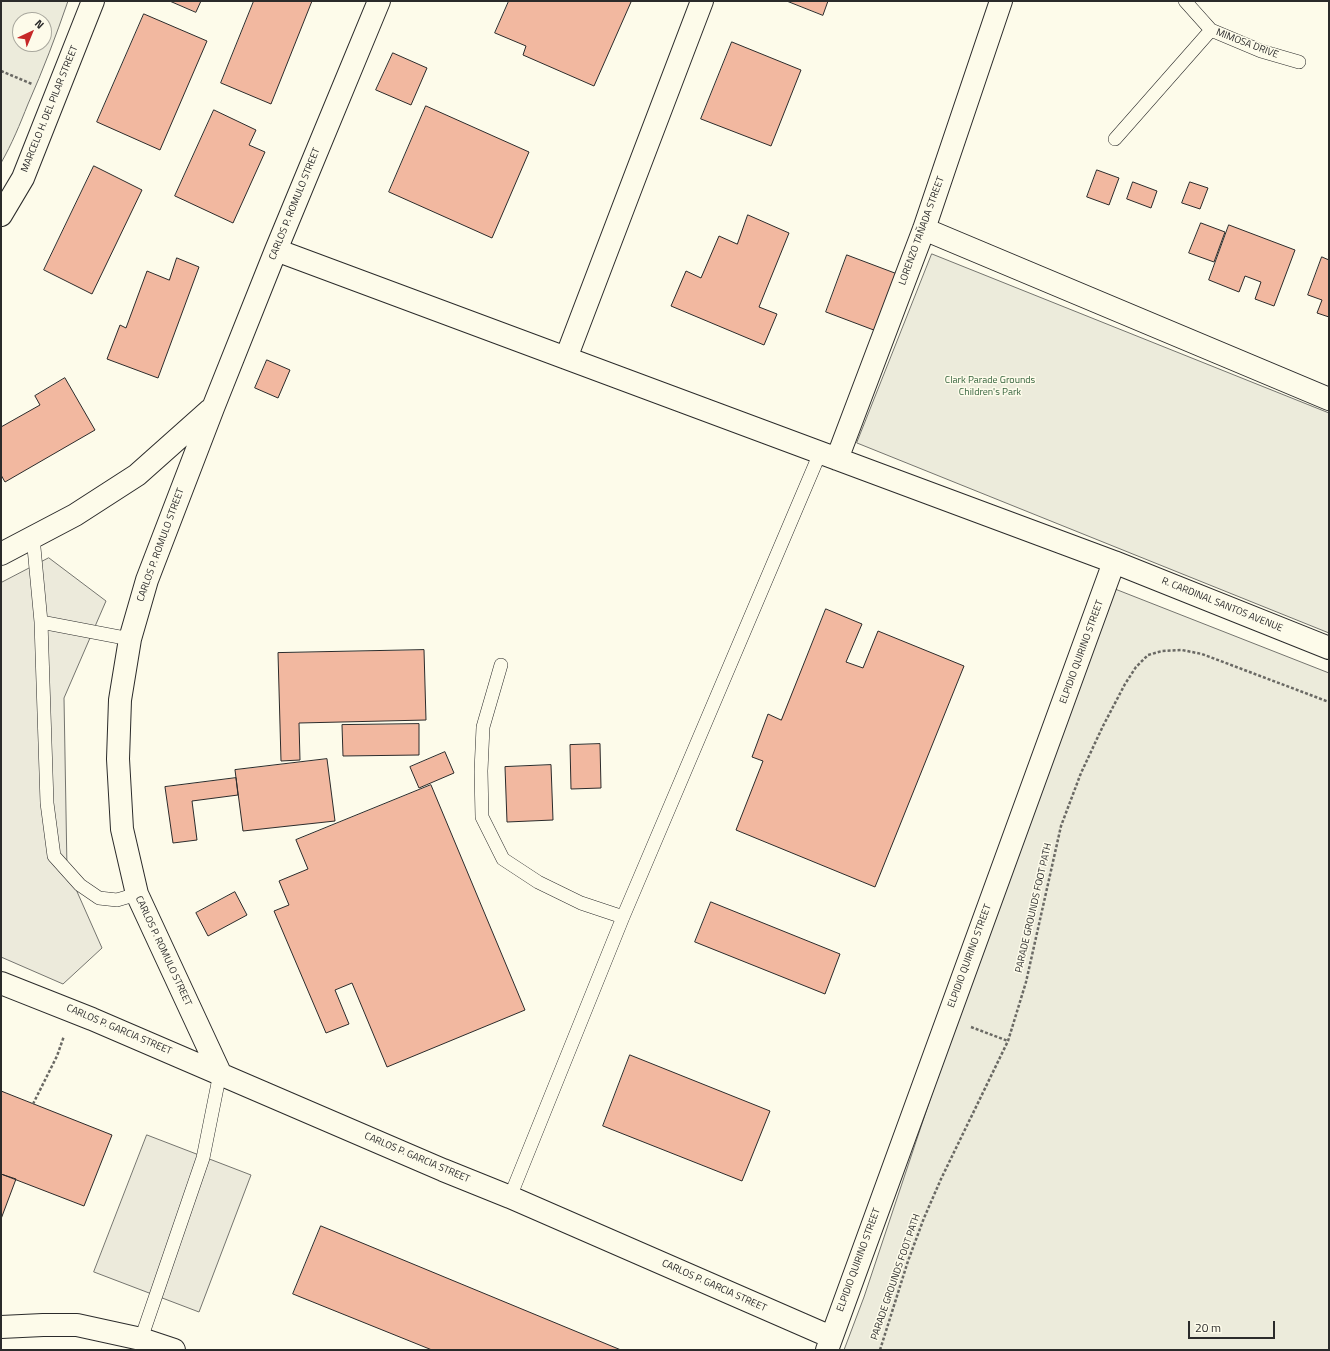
<!DOCTYPE html>
<html>
<head>
<meta charset="utf-8">
<style>
	body { margin:0 }
	#map { position:relative; width:1330px; height:1351px; overflow:hidden; background:#fdfbea; font-family:"Titillium Web",sans-serif }
	canvas { display:block }
	.frame { position:absolute; inset:0; border:2px solid #2b2b2b; pointer-events:none }
	.north { position:absolute; left:12px; top:12px; width:40px; height:40px; box-sizing:border-box; background:#fdfbea; border:1px solid #a9a89e; border-radius:50%; rotate:44deg; font-size:11px; font-weight:700; line-height:16px; text-align:center; color:#2b2b2b }
	.north::after { content:''; display:block; margin:auto; width:14px; height:18px; background:#c62828; clip-path:polygon(50% 0,100% 100%,50% 72%,0 100%) }
	.scale { position:absolute; left:1188px; top:1321px; width:87px; height:18px; box-sizing:border-box; border:2px solid #2b2b2b; border-top:0; padding-left:5px; font-size:12px; line-height:14px; white-space:nowrap; color:#2b2b2b; -webkit-text-stroke:3px #fdfbea; paint-order:stroke }
</style>
</head>
<body>
<div id="map">
<canvas width="1330" height="1351"></canvas>
<div class="frame"></div>
<div class="north">N</div>
<div class="scale">20 m</div>
</div>
<script>
const context = document.querySelector('canvas').getContext('2d');
context.lineJoin = 'round';
function paint(path, color) { context.fillStyle = color; context.fill(path, 'evenodd'); }
function strokePath(path, color, width, dash) { context.strokeStyle = color; context.lineWidth = width; context.lineCap = dash ? 'butt' : 'round'; context.setLineDash(dash || []); context.stroke(path); }
function drawText(font, color, halo, rows, align = 'center') {
  context.font = font + ' "Titillium Web",sans-serif'; context.lineWidth = 3; context.setLineDash([]); context.textBaseline = 'middle'; context.strokeStyle = halo; context.fillStyle = color; for (const [text, x, y, turn = 0] of rows) {
    context.save(); context.translate(x, y); context.rotate((+turn || 0) * Math.PI / 180); context.textAlign = isNaN(turn) ? turn : align; if (halo) context.strokeText(text, 0, 0); context.fillText(text, 0, 0); context.restore();
  }
}
const green = new Path2D(`
	M 1,1 L 68,1 C 56,36 43,70 28,104 C 20,124 12,144 1,163 ZM 20,20 L 44,20 L 44,44 L 20,44 Z
	M 932,254 L 1329,413 L 1329,633 L 857,443 Z
	M 1115,589 L 1329,673 L 1329,1350 L 844,1350 L 864,1297 L 948,1046 Z`);
paint(green, '#ecebdb');
strokePath(green, '#74746e', 1);
const parking = new Path2D(`
	M 49,558 L 106,601 L 64,698 L 67,869 L 102,948 L 63,984 L 1,957 L 1,583 Z
	M 147,1135 L 251,1175 L 199,1312 L 94,1272 Z`);
paint(parking, '#eceadb');
strokePath(parking, '#74746e', 1);
const building = new Path2D(`
	M 170,1 L 201,1 L 196,12 Z
	M 254,1 L 312,1 L 271,104 L 221,83 Z
	M 509,1 L 629,1 L 631,2 L 594,86 L 523,55 L 526,46 L 495,33 Z
	M 787,1 L 828,1 L 823,15 Z
	M 144,14 L 207,41 L 160,150 L 97,122 Z
	M 732,42 L 801,70 L 771,146 L 701,119 Z
	M 393,53 L 427,68 L 411,105 L 376,90 Z
	M 426,106 L 529,152 L 492,238 L 389,192 Z
	M 214,110 L 256,130 L 249,145 L 265,152 L 233,223 L 175,196 Z
	M 94,166 L 142,190 L 92,294 L 44,270 Z
	M 1097,170 L 1119,178 L 1109,205 L 1087,197 Z
	M 1133,182 L 1157,191 L 1151,208 L 1127,199 Z
	M 1190,182 L 1208,188 L 1200,209 L 1182,203 Z
	M 748,215 L 789,233 L 759,307 L 777,314 L 764,345 L 671,306 L 686,271 L 701,278 L 719,236 L 737,244 Z
	M 1201,223 L 1225,232 L 1214,262 L 1189,253 Z
	M 1229,225 L 1295,250 L 1274,306 L 1255,299 L 1261,282 L 1245,276 L 1239,292 L 1209,280 Z
	M 847,255 L 900,275 L 879,332 L 826,312 Z
	M 1322,257 L 1329,260 L 1329,317 L 1317,313 L 1322,300 L 1308,295 Z
	M 177,258 L 199,267 L 158,378 L 107,359 L 120,325 L 126,328 L 147,271 L 169,280 Z
	M 267,360 L 290,370 L 278,398 L 255,388 Z
	M 65,378 L 95,430 L 5,482 L 1,475 L 1,427 L 40,405 L 35,396 Z
	M 826,609 L 862,624 L 846,662 L 863,668 L 878,631 L 964,666 L 875,887 L 736,830 L 763,761 L 752,757 L 768,714 L 781,720 Z
	M 424,650 L 426,720 L 299,723 L 300,760 L 281,761 L 278,653 Z
	M 419,724 L 419,755 L 343,756 L 342,725 Z
	M 600,744 L 601,788 L 571,789 L 570,745 Z
	M 445,752 L 454,773 L 419,788 L 410,767 Z
	M 327,759 L 335,821 L 243,831 L 235,770 Z
	M 551,765 L 553,820 L 507,822 L 505,767 Z
	M 236,778 L 238,795 L 192,801 L 197,840 L 173,843 L 165,787 Z
	M 431,785 L 525,1010 L 387,1067 L 352,983 L 335,990 L 349,1024 L 326,1033 L 274,911 L 289,905 L 279,881 L 308,869 L 296,840 Z
	M 235,892 L 247,915 L 208,936 L 196,913 Z
	M 711,902 L 840,954 L 825,994 L 695,942 Z
	M 630,1055 L 770,1111 L 742,1181 L 603,1126 Z
	M 1,1091 L 112,1135 L 84,1206 L 1,1174 Z
	M 1,1174 L 16,1179 L 1,1219 Z
	M 321,1226 L 621,1350 L 432,1350 L 293,1294 Z`);
paint(building, '#f2b8a0');
strokePath(building, '#2b2b2b', 1);
const service = new Path2D(`
	M 1185,1 L 1211,30 L 1261,51 L 1299,62
	M 1115,139 L 1211,30
	M 33,537 L 41,622 L 47,803 L 54,856 L 80,885 L 99,898 L 117,900 L 137,894
	M 41,622 L 130,639
	M 501,665 L 483,727 L 481,771 L 482,817 L 503,859 L 538,882 L 581,903 L 623,917
	M 510,1197 L 623,917 L 820,453
	M 141,1339 L 203,1158 L 220,1073`);
const minor = new Path2D(`
	M 1,215 L 23,178 L 93,1
	M 924,229 L 1329,399
	M 276,250 L 1114,562 L 1329,648
	M 566,358 L 702,1
	M 837,459 L 924,229 L 1001,1
	M 1,554 L 75,515 L 137,475 L 210,410
	M 1,983 L 92,1019 L 443,1170 L 510,1197 L 831,1337
	M 220,1073 L 137,894 L 122,829 L 118,759 L 120,700 L 130,639 L 147,580 L 213,408 L 276,250 L 379,1
	M 1,1327 L 43,1325 L 77,1325 L 141,1339 L 174,1350
	M 827,1350 L 1114,562`);
strokePath(service, '#2b2b2b', 14);
strokePath(minor, '#2b2b2b', 24);
strokePath(new Path2D(`
	M 1,71 L 32,84
	M 971,1027 L 1008,1041
	M 33,1104 L 57,1056 L 64,1036
	M 880,1350 L 908,1261 L 924,1218 L 941,1179 L 1008,1041 L 1026,982 L 1061,826 L 1081,773 L 1103,726 L 1125,684 L 1136,667 L 1148,655 L 1162,651 L 1182,650 L 1202,654 L 1329,702`), '#6a6964', 2.5, [3, 2]);
strokePath(service, '#fdfbea', 13);
strokePath(minor, '#fdfbea', 22);
drawText('10px', '#2b2b2b', '#fdfbea', [
	["MIMOSA DRIVE",1247,44,21],
	["MARCELO H. DEL PILAR STREET",50,109,-68],
	["CARLOS P. ROMULO STREET",295,204,-68],
	["LORENZO TAÑADA STREET",922,231,-70],
	["CARLOS P. ROMULO STREET",161,545,-70],
	["R. CARDINAL SANTOS AVENUE",1222,605,22],
	["ELPIDIO QUIRINO STREET",1082,652,-70],
	["PARADE GROUNDS FOOT PATH",1034,908,-77],
	["CARLOS P. ROMULO STREET",163,951,65],
	["ELPIDIO QUIRINO STREET",970,956,-70],
	["CARLOS P. GARCIA STREET",119,1030,23],
	["CARLOS P. GARCIA STREET",417,1158,23],
	["ELPIDIO QUIRINO STREET",859,1260,-70],
	["PARADE GROUNDS FOOT PATH",896,1277,-71],
	["CARLOS P. GARCIA STREET",714,1286,24]
]);
drawText('10px', '#34623c', '#fdfbea', [
	["Clark Parade Grounds",990,381],
	["Children's Park",990,393]
]);
</script>
</body>
</html>
